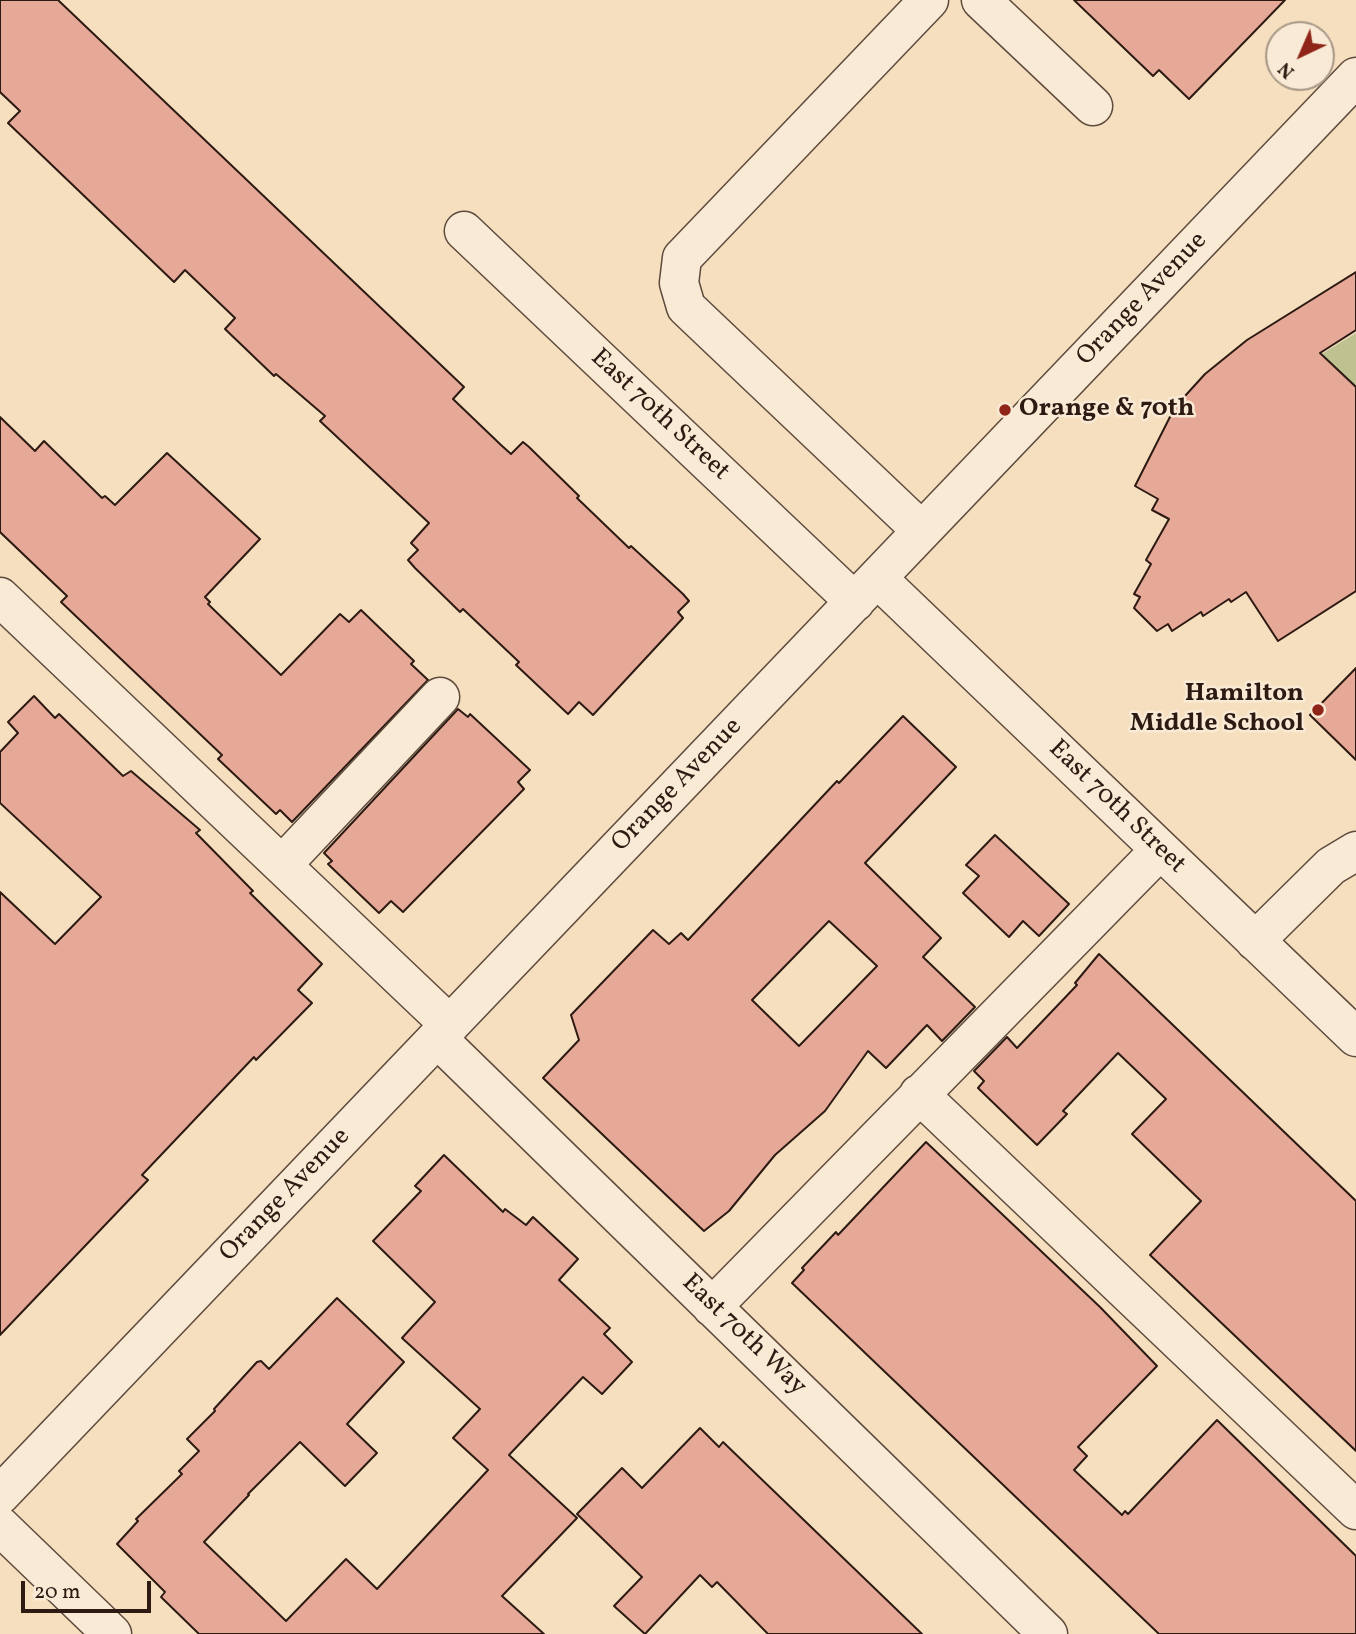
<!DOCTYPE html>
<html>
<head>
<meta charset="utf-8">
<style>
	body { margin:0 }
	#map { position:relative; width:1356px; height:1634px; overflow:hidden; background:#f6dfbe; font-family:Vollkorn,serif }
	canvas { display:block }
	.north { position:absolute; left:1265px; top:21px; width:70px; height:70px; box-sizing:border-box; background:#f9ead5; border:2px solid #a79787; border-radius:50%; rotate:224deg; font-size:19px; font-weight:700; line-height:28px; text-align:center; color:#2c1a13 }
	.north::after { content:''; display:block; margin:auto; width:24px; height:32px; background:#8f2418; clip-path:polygon(50% 0,100% 100%,50% 72%,0 100%) }
	.scale { position:absolute; left:21px; top:1581px; width:130px; height:32px; box-sizing:border-box; border:4px solid #2c1a13; border-top:0; padding-left:9px; font-size:21px; line-height:24px; white-space:nowrap; color:#2c1a13; -webkit-text-stroke:5px #f9ead5; paint-order:stroke }
</style>
</head>
<body>
<div id="map">
<canvas width="1356" height="1634"></canvas>
<div class="north">N</div>
<div class="scale">20 m</div>
</div>
<script>
const context = document.querySelector('canvas').getContext('2d');
context.lineJoin = 'round';
function paint(path, color) { context.fillStyle = color; context.fill(path, 'evenodd'); }
function strokePath(path, color, width, dash) { context.strokeStyle = color; context.lineWidth = width; context.lineCap = dash ? 'butt' : 'round'; context.setLineDash(dash || []); context.stroke(path); }
function drawText(font, color, halo, rows, align = 'center') {
  context.font = font + ' Vollkorn,serif'; context.lineWidth = 5; context.setLineDash([]); context.textBaseline = 'middle'; context.strokeStyle = halo; context.fillStyle = color; for (const [text, x, y, turn = 0] of rows) {
    context.save(); context.translate(x, y); context.rotate((+turn || 0) * Math.PI / 180); context.textAlign = isNaN(turn) ? turn : align; if (halo) context.strokeText(text, 0, 0); context.fillText(text, 0, 0); context.restore();
  }
}
paint(new Path2D(`
	M 1356,333 L 1356,401 L 1312,360 Z`), '#bec190');
const building = new Path2D(`
	M 0,0 L 58,0 L 464,387 L 453,399 L 501,445 L 511,454 L 523,442 L 529,447 L 579,496 L 577,498 L 629,548 L 631,546 L 683,594 L 689,601 L 678,612 L 683,618 L 593,715 L 579,702 L 568,714 L 516,665 L 519,662 L 463,609 L 460,612 L 415,568 L 408,560 L 418,550 L 411,543 L 429,523 L 320,421 L 325,416 L 276,374 L 274,376 L 225,329 L 235,318 L 185,270 L 174,282 L 8,123 L 20,111 L 0,92 Z
	M 1074,0 L 1285,0 L 1189,99 L 1159,70 L 1153,76 Z
	M 1356,272 L 1356,330 L 1320,353 L 1356,387 L 1356,591 L 1278,641 L 1246,592 L 1231,602 L 1229,599 L 1203,616 L 1201,612 L 1172,631 L 1168,624 L 1157,631 L 1134,608 L 1140,597 L 1134,594 L 1151,564 L 1146,560 L 1169,519 L 1152,510 L 1158,499 L 1135,486 L 1175,407 L 1205,374 L 1247,340 Z
	M 0,417 L 35,451 L 44,441 L 102,498 L 105,496 L 115,505 L 167,453 L 260,539 L 205,597 L 210,602 L 208,604 L 281,675 L 340,614 L 349,622 L 361,610 L 414,661 L 411,664 L 428,680 L 292,822 L 280,810 L 276,814 L 218,759 L 222,755 L 61,602 L 67,596 L 0,532 Z
	M 1356,668 L 1356,760 L 1310,715 Z
	M 34,696 L 55,718 L 59,714 L 123,776 L 131,771 L 200,830 L 196,833 L 253,891 L 250,893 L 322,964 L 298,990 L 312,1003 L 256,1060 L 254,1057 L 142,1175 L 148,1180 L 0,1335 L 0,892 L 55,944 L 101,897 L 0,803 L 0,752 L 18,733 L 8,722 Z
	M 458,709 L 468,717 L 470,714 L 530,770 L 518,782 L 524,789 L 403,912 L 391,901 L 379,913 L 328,864 L 332,861 L 324,853 Z
	M 903,716 L 956,767 L 865,863 L 941,938 L 923,957 L 975,1007 L 942,1041 L 927,1025 L 886,1068 L 868,1051 L 825,1111 L 775,1155 L 729,1211 L 704,1231 L 543,1078 L 579,1040 L 571,1015 L 653,930 L 669,944 L 681,933 L 688,940 L 837,781 L 839,783 ZM 829,921 L 877,966 L 799,1046 L 752,1000 Z
	M 995,835 L 1069,904 L 1039,936 L 1023,921 L 1009,937 L 963,893 L 979,876 L 966,865 Z
	M 1099,954 L 1356,1201 L 1356,1451 L 1150,1255 L 1201,1201 L 1132,1134 L 1166,1099 L 1118,1053 L 1063,1111 L 1067,1114 L 1037,1145 L 978,1088 L 984,1081 L 974,1071 L 1007,1037 L 1017,1048 L 1077,985 L 1075,983 Z
	M 926,1142 L 1100,1307 L 1157,1366 L 1078,1447 L 1087,1456 L 1074,1470 L 1122,1515 L 1125,1511 L 1128,1514 L 1217,1420 L 1356,1556 L 1356,1634 L 1159,1634 L 792,1283 L 804,1270 L 802,1268 L 836,1232 L 838,1235 Z
	M 444,1155 L 503,1212 L 505,1209 L 526,1225 L 533,1217 L 578,1259 L 559,1280 L 610,1328 L 604,1334 L 632,1362 L 602,1394 L 583,1377 L 509,1455 L 577,1518 L 502,1596 L 544,1634 L 199,1634 L 161,1597 L 165,1592 L 117,1544 L 138,1521 L 136,1519 L 182,1474 L 179,1471 L 199,1451 L 187,1439 L 215,1411 L 214,1409 L 257,1362 L 261,1361 L 269,1369 L 337,1298 L 404,1362 L 347,1424 L 377,1453 L 345,1486 L 300,1442 L 248,1494 L 249,1495 L 204,1542 L 286,1621 L 346,1559 L 377,1589 L 488,1470 L 453,1438 L 480,1409 L 402,1338 L 435,1302 L 373,1241 L 421,1191 L 415,1186 Z
	M 700,1428 L 719,1447 L 723,1442 L 922,1634 L 768,1634 L 717,1582 L 712,1587 L 700,1575 L 645,1634 L 614,1606 L 642,1577 L 577,1514 L 622,1468 L 642,1488 Z`);
paint(building, '#e7a997');
strokePath(building, '#2c1a13', 2);
const minor = new Path2D(`
	M 981,0 L 1093,106
	M 464,231 L 855,602
	M 922,531 L 686,307 L 679,283 L 682,258 L 929,0
	M 877,578 L 1356,1037
	M 0,597 L 450,1025
	M 282,865 L 440,697
	M 1255,941 L 1331,866 L 1356,851
	M 437,1038 L 1048,1634
	M 919,1094 L 1356,1510
	M 712,1307 L 1160,850
	M 0,1495 L 1356,77
	M 0,1526 L 112,1634`);
strokePath(minor, '#5e4b3e', 41);
strokePath(minor, '#f9ead5', 38);
for (const [x, y, r, color] of [
	[1005,410,7,"#8f2418"],
	[1318,710,7,"#8f2418"]
]) { const dot = new Path2D(); dot.arc(x, y, r, 0, 2 * Math.PI); context.fillStyle = color; context.fill(dot); strokePath(dot, '#f9ead5', 2.5); }
drawText('26px', '#2c1a13', '#f9ead5', [
	["Orange Avenue",1143,300,-46],
	["East 70th Street",659,416,43],
	["Orange Avenue",678,786,-46],
	["East 70th Street",1116,808,44],
	["Orange Avenue",286,1196,-46],
	["East 70th Way",743,1336,44]
]);
drawText('bold 26px', '#2c1a13', '#f9ead5', [
	["Orange & 70th",1019,410],
	["Hamilton",1304,695,"right"],
	["Middle School",1304,725,"right"]
], 'left');
</script>
</body>
</html>
